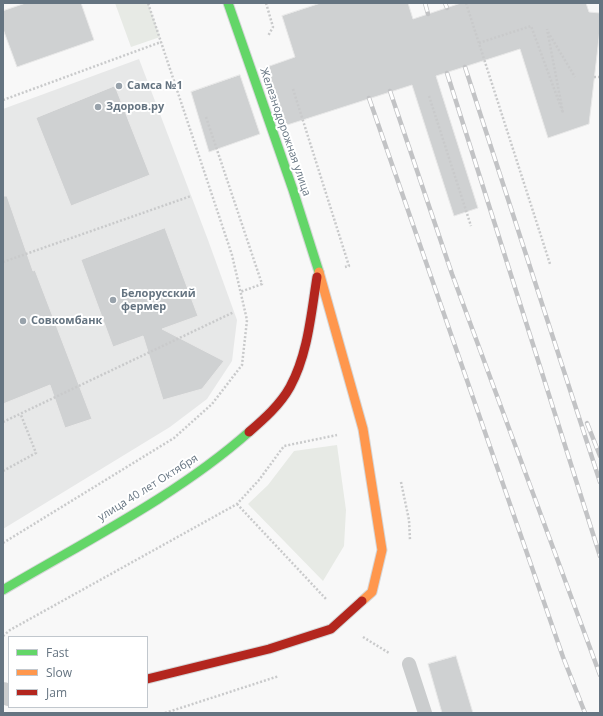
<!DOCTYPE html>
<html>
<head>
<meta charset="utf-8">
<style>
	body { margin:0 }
	#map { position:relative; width:603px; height:716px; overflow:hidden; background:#f8f8f8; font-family:"Open Sans",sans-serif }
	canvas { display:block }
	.frame { position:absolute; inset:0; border:4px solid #657481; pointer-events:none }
	.legend { position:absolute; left:8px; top:636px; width:140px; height:72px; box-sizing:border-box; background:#fff; border:1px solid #c1c7cd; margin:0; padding:5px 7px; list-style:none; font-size:12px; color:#657481 }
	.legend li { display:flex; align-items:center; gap:8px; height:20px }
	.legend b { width:20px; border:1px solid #c1c7cd }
</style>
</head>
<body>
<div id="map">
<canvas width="603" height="716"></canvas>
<div class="frame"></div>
<ul class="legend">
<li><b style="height:5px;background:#63d668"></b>Fast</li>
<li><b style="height:5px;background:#ff974d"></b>Slow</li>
<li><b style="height:5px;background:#b3261e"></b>Jam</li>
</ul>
</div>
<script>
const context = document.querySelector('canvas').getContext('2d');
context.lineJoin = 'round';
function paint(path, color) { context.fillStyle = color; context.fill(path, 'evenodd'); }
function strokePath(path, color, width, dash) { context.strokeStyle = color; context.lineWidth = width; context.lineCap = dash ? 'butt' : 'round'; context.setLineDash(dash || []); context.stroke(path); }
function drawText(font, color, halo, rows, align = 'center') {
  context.font = font + ' "Open Sans",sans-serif'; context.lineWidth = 4; context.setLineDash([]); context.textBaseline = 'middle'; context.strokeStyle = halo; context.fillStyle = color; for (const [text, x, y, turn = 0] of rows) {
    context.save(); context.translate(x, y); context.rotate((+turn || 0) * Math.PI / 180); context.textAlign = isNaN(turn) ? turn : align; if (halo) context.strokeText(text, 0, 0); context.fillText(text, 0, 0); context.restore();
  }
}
paint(new Path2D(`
	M 139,59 L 208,240 L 237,320 L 232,361 L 207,399 L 170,427 L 3,529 L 3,109 Z`), '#e7e8e8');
paint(new Path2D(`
	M 115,3 L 148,3 L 160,37 L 131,47 Z
	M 337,445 L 346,510 L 344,546 L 323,581 L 248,504 L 268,485 L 294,451 Z`), '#e7eae5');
const building = new Path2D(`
	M 26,3 L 81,3 L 94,40 L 17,67 L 3,29 L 3,11 Z
	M 321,3 L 408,3 L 413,19 L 461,3 L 586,3 L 589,12 L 600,13 L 600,29 L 589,124 L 548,138 L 520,49 L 436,76 L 478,208 L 454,216 L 412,85 L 284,126 L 264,68 L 295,57 L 282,16 Z
	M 240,75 L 260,134 L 209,152 L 191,92 Z
	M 115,86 L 150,175 L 71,206 L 36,118 Z
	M 3,196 L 7,196 L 33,271 L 35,270 L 92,419 L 65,428 L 50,385 L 3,404 Z
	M 165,228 L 198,316 L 162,329 L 224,361 L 202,389 L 163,400 L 143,336 L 113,347 L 81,260 Z
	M 456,656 L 473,713 L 442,713 L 428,664 Z`);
paint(building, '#cfd1d2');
strokePath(building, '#e8e8e8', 1);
const fast = new Path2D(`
	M 228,3 L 293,190 L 319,272
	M 3,590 C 84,542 178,495 249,432`);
const slow = new Path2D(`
	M 319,272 L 363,429 L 382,550 L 372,592 L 362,601`);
const jam = new Path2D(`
	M 249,432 C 264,419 280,405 290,387 C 308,354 311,314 317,277
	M 147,679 L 269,649 L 331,629 L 362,601`);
strokePath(fast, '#d5d6d7', 11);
strokePath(slow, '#d5d6d7', 11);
strokePath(jam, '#d5d6d7', 11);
strokePath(new Path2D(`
	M 266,3 L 273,27 L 268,36
	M 466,3 L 550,264
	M 548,32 L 575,77
	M 479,43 L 531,26 L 563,113 L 547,29
	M 594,77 L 600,77
	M 293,89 L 349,266 L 345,267
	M 429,96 L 471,226
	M 3,100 L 161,42
	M 206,117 L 262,284 L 240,292
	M 3,262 L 191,196
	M 3,422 L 234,312
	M 3,471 L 36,453 L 21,415
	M 401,482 L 409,520 L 410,540
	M 237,504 L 326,599
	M 3,543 L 174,438 L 212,404 L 242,365 L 247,320 L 232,255 L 148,3
	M 3,636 L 10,630 L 237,504 L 259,480 L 284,446 L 337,435
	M 363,637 L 389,653
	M 165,713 L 279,676`), '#c9cacb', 2.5, [2, 2]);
strokePath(new Path2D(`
	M 409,664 L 425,713`), '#cbcdce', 14);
strokePath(new Path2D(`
	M 3,693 L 9,695`), '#cbcdce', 22);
strokePath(fast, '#63d668', 9);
strokePath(slow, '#ff974d', 9);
strokePath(jam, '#b3261e', 9);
const rail = new Path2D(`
	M 425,3 L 428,14
	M 445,3 L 447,8
	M 465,67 L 600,482
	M 447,73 L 600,556
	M 390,91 L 452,274 L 600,675
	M 369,98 L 563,657 L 585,713
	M 587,423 L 600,456`);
strokePath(rail, '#c2c3c5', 4.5);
strokePath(rail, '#fff', 3, [9]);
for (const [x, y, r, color] of [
	[119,86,4,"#98a2ab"],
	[98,107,4,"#98a2ab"],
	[113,300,4,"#98a2ab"],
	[23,321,4,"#98a2ab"]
]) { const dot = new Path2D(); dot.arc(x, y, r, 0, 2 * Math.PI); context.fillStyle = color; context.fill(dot); strokePath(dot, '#fff', 1.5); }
drawText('bold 11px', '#657481', '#fff', [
	["Самса №1",127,86],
	["Здоров.ру",106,107],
	["Белорусский",121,294],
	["фермер",121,307],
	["Совкомбанк",31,321]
], 'left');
drawText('11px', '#657481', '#fff', [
	["Железнодорожная улица",285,132,71],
	["улица 40 лет Октября",148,488,-32]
]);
</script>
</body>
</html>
